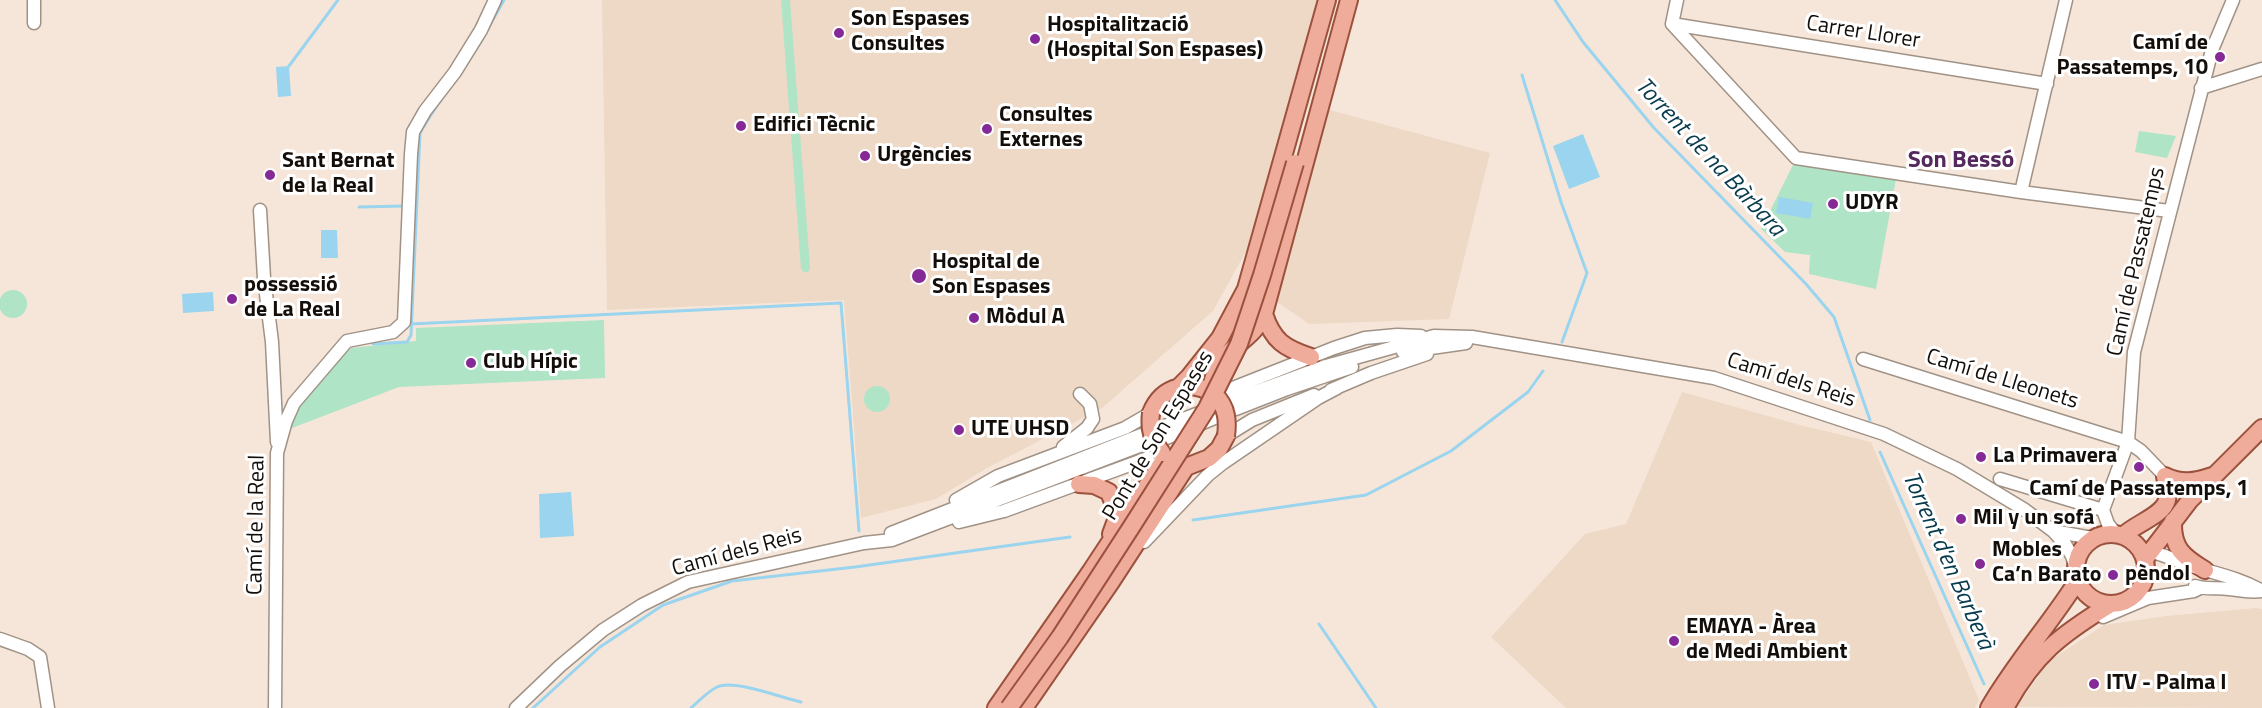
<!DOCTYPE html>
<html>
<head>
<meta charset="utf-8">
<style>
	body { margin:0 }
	canvas { display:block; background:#f6e6d9 }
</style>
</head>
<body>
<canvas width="2262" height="708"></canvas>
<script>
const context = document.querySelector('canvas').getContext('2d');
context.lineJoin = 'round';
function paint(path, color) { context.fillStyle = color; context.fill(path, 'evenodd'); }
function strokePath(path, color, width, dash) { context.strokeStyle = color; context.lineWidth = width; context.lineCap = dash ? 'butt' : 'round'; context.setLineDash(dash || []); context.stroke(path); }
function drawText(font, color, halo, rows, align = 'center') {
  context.font = font + ' "Titillium Web",sans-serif'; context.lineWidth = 6; context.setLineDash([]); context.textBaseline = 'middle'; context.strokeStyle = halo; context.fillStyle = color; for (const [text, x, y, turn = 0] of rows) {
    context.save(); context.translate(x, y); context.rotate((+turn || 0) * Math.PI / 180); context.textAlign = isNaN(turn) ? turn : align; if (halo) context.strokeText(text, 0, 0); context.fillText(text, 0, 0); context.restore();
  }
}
paint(new Path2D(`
	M 602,0 L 1320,0 L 1246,251 L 1213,311 L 1102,408 L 987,468 L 936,499 L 861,518 L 844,300 L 607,310 Z
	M 1326,109 L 1490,153 L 1449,319 L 1309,324 L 1273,299 Z
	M 1682,392 L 1800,425 L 1871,442 L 1979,700 L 1975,708 L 1566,708 L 1491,637 L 1585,534 L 1626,524 Z
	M 2256,608 L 2262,609 L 2262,708 L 2017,707 L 2049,661 L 2104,625 L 2166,616 Z`), '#eed8c6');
paint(new Path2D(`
	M 781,0 L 790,0 L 810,268 L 808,272 L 804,272 L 801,269 Z
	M 2139,131 L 2176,136 L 2167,158 L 2135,152 Z
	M 1794,163 L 1896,179 L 1876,289 L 1809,274 L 1810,255 L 1785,252 L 1761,229 Z
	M-1 304a14 14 0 1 1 28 0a14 14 0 1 1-28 0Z
	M 604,320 L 605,378 L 399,387 L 292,428 L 290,419 L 295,406 L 351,348 L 416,341 L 416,328 Z
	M864 399a13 13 0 1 1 26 0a13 13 0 1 1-26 0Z`), '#afe4c6');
paint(new Path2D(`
	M 289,66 L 291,96 L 278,97 L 276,67 Z
	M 1583,134 L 1600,177 L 1569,189 L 1553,146 Z
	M 1779,197 L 1813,203 L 1810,219 L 1776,213 Z
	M 321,230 L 337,230 L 338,258 L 321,258 Z
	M 213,292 L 214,311 L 183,313 L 182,294 Z
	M 571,492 L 574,536 L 540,538 L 539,494 Z`), '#9ad4ee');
strokePath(new Path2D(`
	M 1555,0 L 1583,42 L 1654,128 L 1806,284 L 1834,317 L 1870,420
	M 486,32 L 504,0
	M 289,66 L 338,0
	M 1522,75 L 1561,202 L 1587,273 L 1562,342
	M 359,207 L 403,206
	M 411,324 L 841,303 L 859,531
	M 373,344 L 407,342 L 411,335 L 420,133 C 438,100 464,71 483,38
	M 1880,452 L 1984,684
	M 1193,520 L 1366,495 L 1451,451 L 1528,392 L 1543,371
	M 1319,624 L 1376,708
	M 533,708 L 600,647 L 663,605 L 732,581 L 855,567 L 1070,537
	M 691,708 C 699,701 707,692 717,687 C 734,679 782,698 801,702`), '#9ad4ee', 3);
const minor = new Path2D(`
	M 34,0 L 34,23
	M 1677,0 L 1672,24 L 1796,158 L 2021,192 L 2169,211
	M 1672,24 L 2047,84
	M 2201,88 L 2262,69
	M 2021,192 L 2066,0
	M 260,210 L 264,278 L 272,342 L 277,442
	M 1403,352 L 1466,343
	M 1863,359 L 2128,442 L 2141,451 L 2165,476
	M 1331,390 L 1371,373 L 1427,354
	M 1215,395 L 1334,348 L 1365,338 L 1397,335 L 1421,336
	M 1231,401 L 1326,366 L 1434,336 L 1472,337 L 1714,378 L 1884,434 L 1957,469 L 2025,510 L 2053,531 L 2065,544 L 2072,556 L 2076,569
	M 1236,409 L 1287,389 L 1352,367
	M 1159,428 L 1207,410
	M 1226,436 L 1252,420 L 1314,395
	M 1164,439 L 1217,417
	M 1063,447 L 1087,428 L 1093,419 L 1090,404 L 1080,394
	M 2000,479 L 2103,510
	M 956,500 L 998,476 L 1125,428 L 1151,413
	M 959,522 L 1004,511 L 1162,453
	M 2053,531 L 2092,538
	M 891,533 L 1141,435
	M 2116,534 L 2108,524 L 2103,510 L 2128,442 L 2134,352 L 2212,50 L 2233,0
	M 1144,542 L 1208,475 L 1223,463 L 1318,398 L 1337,388
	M 2141,550 C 2157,551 2171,559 2186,564 C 2212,573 2238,577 2262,591
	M 2195,586 C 2206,590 2217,587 2229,589 C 2241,590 2250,593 2262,591
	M 2103,617 L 2148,598 L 2194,591 L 2200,588
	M 0,639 L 28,649 L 40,657 L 48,708
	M 275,708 L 277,453 L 286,421 L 294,403 L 347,341 L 393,332 L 404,322 L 411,154 L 413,132 L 425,111 L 455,72 L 481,30 L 495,0
	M 516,708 L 560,666 L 603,630 L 642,605 L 688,582 L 864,543 L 892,540 L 1145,444`);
const major = new Path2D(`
	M 1264,314 C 1273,341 1284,348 1311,357
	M 1179,387 L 1189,377 L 1220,338 L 1246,289 L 1327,0
	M 1210,391 C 1212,383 1214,375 1217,368 C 1228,346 1254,339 1264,314 L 1349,0
	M 1151,413 C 1162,385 1192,379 1215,395
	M 2165,476 C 2182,484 2194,482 2212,476
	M 1079,484 L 1094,485 L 1109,492 L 1118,515 L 1111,534
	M 2173,521 C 2172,548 2183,557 2205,570
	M2076 569a35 35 0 1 1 70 0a35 35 0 1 1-70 0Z
	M 2123,536 C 2134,524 2163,516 2167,500 C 2169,493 2166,483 2165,476
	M 2145,559 L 2190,500 L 2262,428
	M 996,708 L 1091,571 L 1166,457
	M 1024,708 L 1111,582 L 1186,467 L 1209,458 L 1219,449 L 1226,436
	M 1989,708 C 2015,663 2050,624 2078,580
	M 2005,708 C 2034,655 2060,635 2111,604`);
strokePath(minor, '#a19286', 15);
strokePath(major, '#9c513d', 20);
strokePath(minor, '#fff', 12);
strokePath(major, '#efac9b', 16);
const majorBridge = new Path2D(`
	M 1215,395 C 1227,407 1228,421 1226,436
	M 1151,413 C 1149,430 1152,439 1162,453
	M 1009,708 L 1060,637 L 1132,526 L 1207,408 L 1239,344 L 1262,275 L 1295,163`);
strokePath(majorBridge, '#9c513d', 20, []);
strokePath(majorBridge, '#efac9b', 16);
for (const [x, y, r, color] of [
	[839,33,6,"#842995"],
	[1035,39,6,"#842995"],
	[2220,57,6,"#842995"],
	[741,126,6,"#842995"],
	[987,129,6,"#842995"],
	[865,156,6,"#842995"],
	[270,175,6,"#842995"],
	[1833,204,6,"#842995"],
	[919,276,8,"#842995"],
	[232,299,6,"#842995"],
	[974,318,6,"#842995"],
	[471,363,6,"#842995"],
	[959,430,6,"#842995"],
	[1981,457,6,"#842995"],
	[2139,467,6,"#842995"],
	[1961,519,6,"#842995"],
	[1980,564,6,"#842995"],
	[2113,575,6,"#842995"],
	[1674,641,6,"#842995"],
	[2094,684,6,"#842995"]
]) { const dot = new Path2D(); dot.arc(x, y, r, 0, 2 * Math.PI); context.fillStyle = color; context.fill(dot); strokePath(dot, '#fff', 2); }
drawText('bold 22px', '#130e0a', '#fff', [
	["Son Espases",851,20],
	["Consultes",851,45],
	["Hospitalització",1047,26],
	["(Hospital Son Espases)",1047,51],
	["Camí de",2208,44,"right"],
	["Passatemps, 10",2208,69,"right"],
	["Consultes",999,116],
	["Externes",999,141],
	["Edifici Tècnic",753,126],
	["Urgències",877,156],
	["Sant Bernat",282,162],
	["de la Real",282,187],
	["UDYR",1845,204],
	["Hospital de",932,263],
	["Son Espases",932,288],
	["possessió",244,286],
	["de La Real",244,311],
	["Mòdul A",986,318],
	["Club Hípic",483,363],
	["UTE UHSD",971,430],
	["La Primavera",1993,457],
	["Camí de Passatemps, 1",2139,490,"center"],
	["Mil y un sofá",1973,519],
	["Mobles",1992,551],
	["Ca’n Barato",1992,576],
	["pèndol",2125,575],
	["EMAYA - Àrea",1686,628],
	["de Medi Ambient",1686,653],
	["ITV - Palma I",2106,684]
], 'left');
drawText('22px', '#130e0a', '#fff', [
	["Carrer Llorer",1863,33,9],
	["Camí de Passatemps",2137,262,-77],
	["Camí de Lleonets",2002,380,17],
	["Camí dels Reis",1791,381,18],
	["Pont de Son Espases",1159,436,-59],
	["Camí de la Real",257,525,-89],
	["Camí dels Reis",737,553,-15]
]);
drawText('italic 24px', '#063a4c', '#fff', [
	["Torrent de na Bàrbara",1709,158,47],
	["Torrent d'en Barberà",1947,561,66]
]);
drawText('bold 24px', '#55295d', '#fff', [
	["Son Bessó",1961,161]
]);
</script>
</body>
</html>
